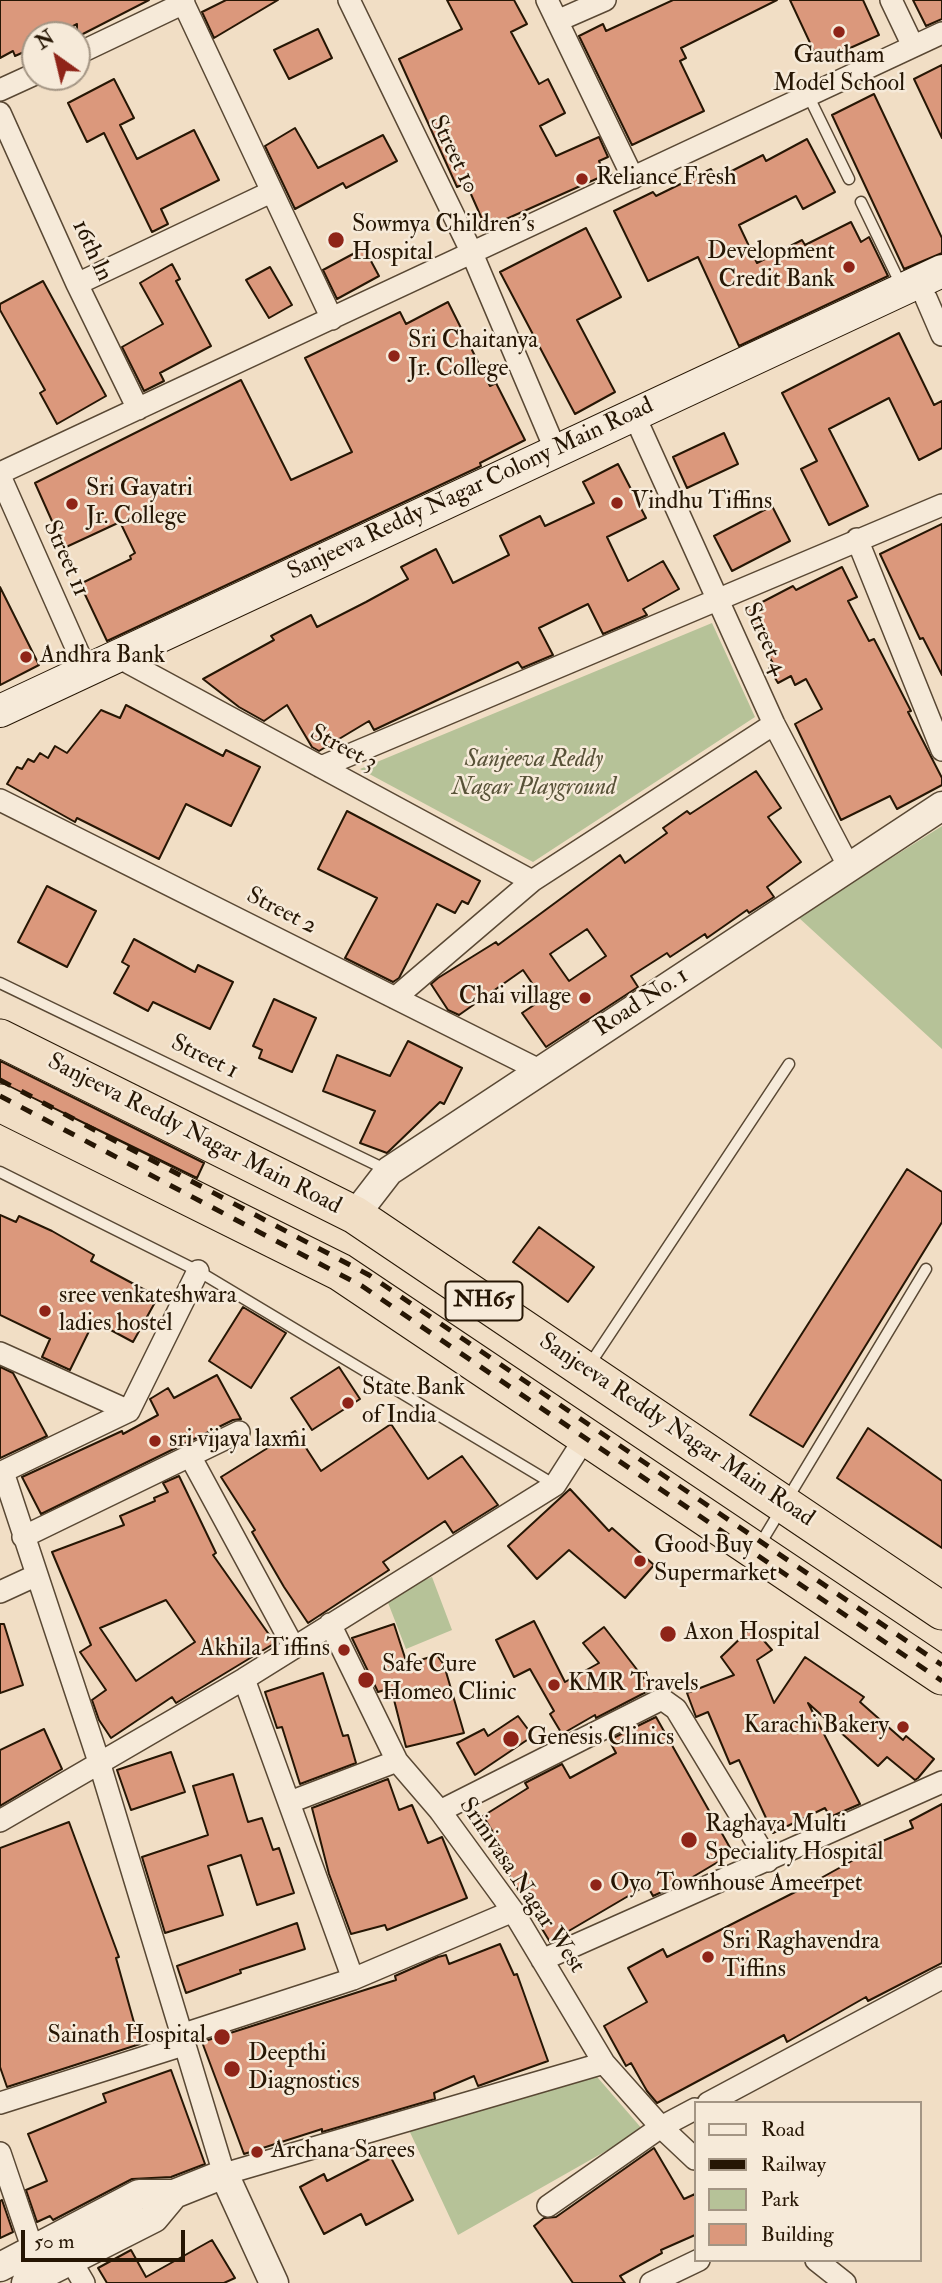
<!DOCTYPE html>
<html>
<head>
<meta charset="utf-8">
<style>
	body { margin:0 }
	#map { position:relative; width:942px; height:2283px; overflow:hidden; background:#f1dec5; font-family:"IM FELL Double Pica",serif }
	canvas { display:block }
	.legend { position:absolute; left:694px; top:2101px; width:228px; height:161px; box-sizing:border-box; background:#f6ead9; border:2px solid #a39584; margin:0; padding:9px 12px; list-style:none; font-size:21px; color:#261604 }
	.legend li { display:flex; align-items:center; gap:14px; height:35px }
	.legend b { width:35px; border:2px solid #a39584 }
	.north { position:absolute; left:21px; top:21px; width:70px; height:70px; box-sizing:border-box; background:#f6ead9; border:2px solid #a39584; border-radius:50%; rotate:326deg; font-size:19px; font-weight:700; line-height:28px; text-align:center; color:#261604 }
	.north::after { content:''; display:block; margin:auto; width:24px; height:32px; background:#8f2418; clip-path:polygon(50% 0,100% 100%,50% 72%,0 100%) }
	.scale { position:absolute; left:21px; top:2230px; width:164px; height:32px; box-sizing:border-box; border:4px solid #261604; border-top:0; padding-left:9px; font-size:21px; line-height:24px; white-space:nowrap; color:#261604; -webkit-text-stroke:5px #f6ead9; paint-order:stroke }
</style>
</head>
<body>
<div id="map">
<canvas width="942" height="2283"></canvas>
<ul class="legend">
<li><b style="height:9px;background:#f6ead9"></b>Road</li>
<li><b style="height:9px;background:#261604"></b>Railway</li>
<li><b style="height:19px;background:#b6c298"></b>Park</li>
<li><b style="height:19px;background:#db987c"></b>Building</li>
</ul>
<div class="north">N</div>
<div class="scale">50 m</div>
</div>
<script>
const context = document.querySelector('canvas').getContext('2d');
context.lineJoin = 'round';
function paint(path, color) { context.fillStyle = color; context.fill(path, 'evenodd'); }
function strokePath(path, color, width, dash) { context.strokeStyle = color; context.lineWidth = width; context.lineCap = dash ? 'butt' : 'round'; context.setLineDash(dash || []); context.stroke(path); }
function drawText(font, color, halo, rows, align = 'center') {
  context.font = font + ' "IM FELL Double Pica",serif'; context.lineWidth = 5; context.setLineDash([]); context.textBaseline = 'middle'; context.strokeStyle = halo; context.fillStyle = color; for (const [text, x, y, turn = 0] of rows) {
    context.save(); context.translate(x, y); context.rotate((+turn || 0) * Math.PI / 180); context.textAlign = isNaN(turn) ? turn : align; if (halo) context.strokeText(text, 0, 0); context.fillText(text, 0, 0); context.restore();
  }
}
paint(new Path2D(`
	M 712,623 L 755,717 L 533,862 L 360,769 Z
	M 942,826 L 942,1049 L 798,917 Z
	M 432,1577 L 452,1630 L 406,1649 L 385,1595 Z
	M 592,2071 L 643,2130 L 458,2235 L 408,2128 Z`), '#b6c298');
const building = new Path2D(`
	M 0,0 L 149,0 L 77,37 L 77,24 L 56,35 L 35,35 L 35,47 L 15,56 L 13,51 L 0,58 Z
	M 226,0 L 278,0 L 214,38 L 202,12 Z
	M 447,0 L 514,0 L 527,24 L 511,32 L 539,84 L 548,79 L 565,113 L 540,126 L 556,156 L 599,137 L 608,157 L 599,161 L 605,175 L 486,228 L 466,183 L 457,187 L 399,59 L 462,29 Z
	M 673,0 L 777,0 L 681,48 L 686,58 L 680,61 L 704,111 L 632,145 L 579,36 L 603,24 L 606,31 Z
	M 790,0 L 863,0 L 879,35 L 819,62 Z
	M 913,0 L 942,0 L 942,19 L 926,26 Z
	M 318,29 L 332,58 L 289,79 L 274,50 Z
	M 942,65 L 942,138 L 914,79 Z
	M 114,79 L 134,118 L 120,125 L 137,159 L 194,130 L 219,180 L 161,209 L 168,224 L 152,232 L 104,133 L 87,142 L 68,103 Z
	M 874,94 L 942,238 L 942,253 L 904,269 L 832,115 Z
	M 295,128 L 318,168 L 383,135 L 397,161 L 346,188 L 343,183 L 295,209 L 265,146 Z
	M 807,139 L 835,192 L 803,209 L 796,196 L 739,225 L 757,263 L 802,240 L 805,245 L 851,222 L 861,242 L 869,237 L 888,276 L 739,346 L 698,257 L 648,281 L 614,211 L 653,192 L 656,196 L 711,169 L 716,179 L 763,155 L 766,161 Z
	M 586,228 L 621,297 L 577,320 L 615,392 L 575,414 L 500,272 Z
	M 364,248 L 379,276 L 337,299 L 323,270 Z
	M 172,264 L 180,279 L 176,281 L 211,346 L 160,373 L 164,381 L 144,391 L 122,347 L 163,324 L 140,283 Z
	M 270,267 L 292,305 L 269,318 L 246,280 Z
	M 43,281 L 106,396 L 57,424 L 40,393 L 45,390 L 0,310 L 0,304 Z
	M 448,302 L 490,386 L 496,383 L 525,440 L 480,463 L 481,466 L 107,641 L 80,584 L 131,559 L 130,556 L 135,553 L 120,522 L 64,548 L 35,483 L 241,380 L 291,480 L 352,452 L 305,358 L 400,312 L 406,324 Z
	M 899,333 L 934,405 L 942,401 L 942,448 L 919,460 L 889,398 L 829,429 L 868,506 L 829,525 L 801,469 L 817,461 L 782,393 Z
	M 724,433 L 738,464 L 687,488 L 673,457 Z
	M 618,464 L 646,518 L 607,537 L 628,581 L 663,561 L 679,589 L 643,609 L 647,615 L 603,634 L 588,604 L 539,628 L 553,655 L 522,668 L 518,662 L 374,730 L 369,721 L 319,751 L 312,747 L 287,705 L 264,721 L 239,707 L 203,679 L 274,640 L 271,636 L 311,615 L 317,627 L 366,602 L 408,579 L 401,567 L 436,549 L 453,583 L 509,555 L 500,536 L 540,516 L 545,526 L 594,503 L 583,482 Z
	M 772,506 L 790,541 L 732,571 L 714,536 Z
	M 942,524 L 942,675 L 923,638 L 920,639 L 880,554 Z
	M 842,567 L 857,597 L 848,601 L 869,641 L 874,639 L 911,711 L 908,712 L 942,778 L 942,785 L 897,809 L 890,796 L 841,820 L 795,724 L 822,709 L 806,679 L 795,685 L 791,676 L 778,683 L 769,668 L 774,665 L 763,646 L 765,644 L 747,610 L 793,586 L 796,590 Z
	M 0,587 L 39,665 L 0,685 Z
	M 126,705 L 223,756 L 226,750 L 260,767 L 231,826 L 186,804 L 159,859 L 77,818 L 75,822 L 7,784 L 17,767 L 22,769 L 28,759 L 34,762 L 40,753 L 48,758 L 55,746 L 67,753 L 101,710 L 120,718 Z
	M 756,771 L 781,808 L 768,817 L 801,862 L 767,887 L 774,897 L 749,913 L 747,910 L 707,938 L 705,934 L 670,957 L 667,953 L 631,976 L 638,987 L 546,1047 L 522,1013 L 543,999 L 523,970 L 459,1015 L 448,1010 L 431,984 L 438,978 L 496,942 L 498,945 L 620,855 L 625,863 L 667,833 L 663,828 L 687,811 L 690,814 ZM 587,929 L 606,956 L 569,981 L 550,954 Z
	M 347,811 L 480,881 L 468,904 L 462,901 L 455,913 L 437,904 L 399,978 L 393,982 L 345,958 L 377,898 L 318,869 Z
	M 47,886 L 96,911 L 67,967 L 18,942 Z
	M 134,939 L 195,972 L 198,965 L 233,982 L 210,1029 L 153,1002 L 148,1011 L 114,993 L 129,966 L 122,962 Z
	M 274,999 L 316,1018 L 292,1072 L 259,1058 L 262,1050 L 253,1046 Z
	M 408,1041 L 462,1068 L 444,1104 L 440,1102 L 387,1153 L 360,1143 L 375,1111 L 323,1091 L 337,1055 L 390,1076 Z
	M 0,1061 L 204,1163 L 197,1178 L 0,1082 Z
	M 907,1169 L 942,1192 L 942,1222 L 803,1447 L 750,1415 Z
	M 0,1215 L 16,1222 L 19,1216 L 52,1231 L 94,1255 L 91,1261 L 158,1297 L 133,1342 L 94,1321 L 70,1370 L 42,1357 L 50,1339 L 0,1315 Z
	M 539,1227 L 594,1267 L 568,1302 L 513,1262 Z
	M 243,1307 L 286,1333 L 251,1388 L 209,1361 Z
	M 0,1367 L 13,1373 L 47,1436 L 0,1458 Z
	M 339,1367 L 360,1399 L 312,1430 L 291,1398 Z
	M 217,1375 L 241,1419 L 233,1420 L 41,1514 L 22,1477 L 122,1431 L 123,1434 L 158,1415 L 150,1399 L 168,1388 L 174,1398 Z
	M 391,1424 L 428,1479 L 462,1456 L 498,1505 L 453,1533 L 445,1521 L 383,1562 L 389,1570 L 308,1623 L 284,1587 L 252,1532 L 255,1530 L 221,1477 L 295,1431 L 321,1471 Z
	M 868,1428 L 942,1481 L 942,1548 L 837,1478 Z
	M 179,1476 L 216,1553 L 213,1555 L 275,1643 L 176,1703 L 172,1697 L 111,1738 L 99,1720 L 92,1700 L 106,1690 L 80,1652 L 91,1645 L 52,1552 L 124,1525 L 120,1516 L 155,1501 L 154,1498 L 168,1492 L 163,1483 ZM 166,1600 L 195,1642 L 136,1681 L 100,1628 Z
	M 570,1489 L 609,1531 L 612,1528 L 654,1565 L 625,1598 L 569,1550 L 537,1579 L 508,1546 Z
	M 534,1621 L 565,1682 L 599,1663 L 583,1643 L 604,1627 L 652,1689 L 596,1718 L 595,1715 L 562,1734 L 550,1714 L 554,1711 L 530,1669 L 514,1677 L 496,1640 Z
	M 0,1624 L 4,1624 L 23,1685 L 0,1693 Z
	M 394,1624 L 407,1664 L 437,1655 L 444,1665 L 464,1733 L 406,1747 L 391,1688 L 378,1692 L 352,1638 Z
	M 752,1627 L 772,1650 L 757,1660 L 774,1703 L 805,1657 L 864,1697 L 860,1702 L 903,1740 L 906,1736 L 934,1759 L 918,1778 L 915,1780 L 887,1757 L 878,1766 L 808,1703 L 860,1804 L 830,1817 L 825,1808 L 773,1833 L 739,1760 L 730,1764 L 708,1712 L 696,1717 L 687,1693 L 734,1675 L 721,1657 Z
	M 323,1673 L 343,1736 L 348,1735 L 356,1763 L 300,1784 L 282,1727 L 277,1728 L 265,1692 Z
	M 518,1716 L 533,1736 L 475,1775 L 457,1743 L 484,1729 L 488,1736 Z
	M 656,1717 L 733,1853 L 686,1881 L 653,1896 L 647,1885 L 550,1942 L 500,1860 L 507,1855 L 483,1816 L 528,1788 L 525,1783 L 562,1764 L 570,1778 L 616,1753 L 609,1740 Z
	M 44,1729 L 62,1769 L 0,1806 L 0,1750 Z
	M 171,1752 L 185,1792 L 131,1810 L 117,1770 Z
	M 233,1774 L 248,1822 L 262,1818 L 273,1850 L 279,1848 L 294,1893 L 257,1905 L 241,1855 L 208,1866 L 223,1915 L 165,1933 L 142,1857 L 208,1835 L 193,1786 Z
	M 388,1779 L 399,1810 L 412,1805 L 428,1843 L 442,1837 L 467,1898 L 387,1930 L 385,1925 L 351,1934 L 329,1874 L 312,1808 Z
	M 942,1804 L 942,1963 L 868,2001 L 866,1997 L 787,2042 L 784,2035 L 657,2103 L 647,2091 L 631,2063 L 626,2066 L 604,2026 L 647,2002 L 628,1968 L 663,1949 L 667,1957 L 803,1888 L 859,1857 L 857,1852 L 913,1828 L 910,1821 Z
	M 69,1822 L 119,1957 L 116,1958 L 140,2044 L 7,2087 L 0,2067 L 0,1848 Z
	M 297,1923 L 305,1949 L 240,1970 L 241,1973 L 186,1993 L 177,1966 Z
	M 500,1944 L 514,1975 L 517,1974 L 548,2061 L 478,2086 L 474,2076 L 434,2093 L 435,2099 L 322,2132 L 322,2129 L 244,2154 L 202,2042 L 396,1980 L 395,1976 L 438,1957 L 446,1955 L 449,1964 Z
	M 171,2070 L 205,2164 L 171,2177 L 132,2179 L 53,2220 L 50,2216 L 37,2222 L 26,2190 L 47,2181 L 28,2134 L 106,2102 L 103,2094 Z
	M 654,2148 L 684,2199 L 695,2194 L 695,2235 L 661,2250 L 662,2253 L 620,2276 L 625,2283 L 573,2283 L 534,2226 L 544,2218 L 556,2217 Z
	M 387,2150 L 413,2200 L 366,2225 L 361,2214 L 324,2234 L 300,2187 L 324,2174 L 327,2181 Z
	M 2,2200 L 13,2232 L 0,2238 L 0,2201 Z
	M 212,2240 L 235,2278 L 224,2283 L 107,2283 L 98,2268 L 131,2250 L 146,2277 Z`);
paint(building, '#db987c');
strokePath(building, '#261604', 2);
const service = new Path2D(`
	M 808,95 L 849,179
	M 861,202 L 902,287
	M 0,983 L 387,1170
	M 0,1172 L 198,1271 L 555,1485
	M 588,1367 L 789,1064
	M 759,1546 L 926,1269`);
const minor = new Path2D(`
	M 182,0 L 332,319
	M 349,0 L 471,251 L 556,451
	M 547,0 L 633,178
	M 891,0 L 913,46
	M 557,21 L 605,0
	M 77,54 L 184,3
	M 0,90 L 35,74
	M 0,113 L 77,284 L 138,409
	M 77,284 L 271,192
	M 926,298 L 942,335
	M 640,428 L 774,724 L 849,867
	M 0,473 L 942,33
	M 0,476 L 86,670
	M 857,539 L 942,750
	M 129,663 L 532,881
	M 321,767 L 942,505
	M 0,800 L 539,1070
	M 395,998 L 532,881 L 774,724
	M 0,1353 L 129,1411
	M 190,1456 L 293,1646
	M 3,1472 L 100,1765 L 224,2174 L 604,2063
	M 0,1473 L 129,1411 L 198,1271
	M 23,1537 L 239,1432
	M 0,1592 L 37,1575
	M 330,1624 L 397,1761 L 440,1811 L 513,1911 L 604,2063 L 661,2127 L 695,2159
	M 244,1679 L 353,1979
	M 290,1802 L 397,1761
	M 440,1811 L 662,1699 L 676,1709 L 768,1861
	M 0,1821 L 244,1679 L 555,1485 L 585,1438
	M 542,1960 L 942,1782
	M 181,2035 L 353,1979 L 513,1911
	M 0,2103 L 183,2045
	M 708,2103 L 942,1978
	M 0,2153 L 33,2250
	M 548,2206 L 661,2127 L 695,2109
	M 70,2259 L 84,2283
	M 816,2260 L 845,2283
	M 651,2283 L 699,2260`);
const tertiary = new Path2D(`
	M 355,1215 L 389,1171 L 942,806
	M 0,2267 L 139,2194 L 174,2194 L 224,2174 L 274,2283
	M 26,2283 L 154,2218 L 174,2194`);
const secondary = new Path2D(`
	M 0,711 L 942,271`);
const trunk = new Path2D(`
	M 0,1038 L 355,1215 L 942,1611
	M 0,1103 L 340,1272 L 942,1676`);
strokePath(service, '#594834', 13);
strokePath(minor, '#594834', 24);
strokePath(tertiary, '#594834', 31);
strokePath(secondary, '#261604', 34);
strokePath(trunk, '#261604', 39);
strokePath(service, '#f6ead9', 10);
strokePath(minor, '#f6ead9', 21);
strokePath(tertiary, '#f6ead9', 28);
strokePath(secondary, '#f6ead9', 32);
strokePath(trunk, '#f1dec5', 37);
strokePath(new Path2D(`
	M 0,1080 L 369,1275 L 942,1665
	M 0,1096 L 362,1286 L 942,1681`), '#261604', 5, [12, 12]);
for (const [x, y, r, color] of [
	[839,32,7,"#8f2418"],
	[582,179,7,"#8f2418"],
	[336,240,9,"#8f2418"],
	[849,267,7,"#8f2418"],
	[394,356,7,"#8f2418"],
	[617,503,7,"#8f2418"],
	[72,504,7,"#8f2418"],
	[26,657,7,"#8f2418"],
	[585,998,7,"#8f2418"],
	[45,1311,7,"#8f2418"],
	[348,1403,7,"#8f2418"],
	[155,1441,7,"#8f2418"],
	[640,1561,7,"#8f2418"],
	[668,1634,9,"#8f2418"],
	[344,1650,7,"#8f2418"],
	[366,1680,9,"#8f2418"],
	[554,1685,7,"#8f2418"],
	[903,1727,7,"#8f2418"],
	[511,1739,9,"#8f2418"],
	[689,1840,9,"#8f2418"],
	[596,1885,7,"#8f2418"],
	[708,1957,7,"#8f2418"],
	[222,2037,9,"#8f2418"],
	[232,2069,9,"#8f2418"],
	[257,2152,7,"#8f2418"]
]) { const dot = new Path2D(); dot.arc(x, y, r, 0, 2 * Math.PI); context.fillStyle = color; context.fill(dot); strokePath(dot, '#f6ead9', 2.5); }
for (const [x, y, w] of [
	[484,1301,77]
]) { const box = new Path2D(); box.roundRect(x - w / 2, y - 19.5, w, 39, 5); context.fillStyle = '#f6ead9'; context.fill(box); strokePath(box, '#261604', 2); }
drawText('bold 23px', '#261604', null, [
	["NH65",484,1301]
]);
drawText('24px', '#261604', '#f6ead9', [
	["Gautham",839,57,"center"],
	["Model School",839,85,"center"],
	["Reliance Fresh",596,179],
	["Sowmya Children's",352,226],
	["Hospital",352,254],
	["Development",835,253,"right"],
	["Credit Bank",835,281,"right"],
	["Sri Chaitanya",408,342],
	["Jr. College",408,370],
	["Sri Gayatri",86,490],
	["Jr. College",86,518],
	["Vindhu Tiffins",631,503],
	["Andhra Bank",40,657],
	["Chai village",571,998,"right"],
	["sree venkateshwara",59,1297],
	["ladies hostel",59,1325],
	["State Bank",362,1389],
	["of India",362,1417],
	["sri vijaya laxmi",169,1441],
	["Good Buy",654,1547],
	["Supermarket",654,1575],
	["Axon Hospital",684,1634],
	["Akhila Tiffins",330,1650,"right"],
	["Safe Cure",382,1666],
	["Homeo Clinic",382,1694],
	["KMR Travels",568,1685],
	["Karachi Bakery",889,1727,"right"],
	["Genesis Clinics",527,1739],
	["Raghava Multi",705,1826],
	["Speciality Hospital",705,1854],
	["Oyo Townhouse Ameerpet",610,1885],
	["Sri Raghavendra",722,1943],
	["Tiffins",722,1971],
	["Sainath Hospital",206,2037,"right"],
	["Deepthi",248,2055],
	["Diagnostics",248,2083],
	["Archana Sarees",271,2152]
], 'left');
drawText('24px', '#261604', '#f6ead9', [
	["Street 10",453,155,64],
	["16th ln",91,251,65],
	["Sanjeeva Reddy Nagar Colony Main Road",471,490,-25],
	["Street 11",65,559,66],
	["Street 4",764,639,66],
	["Street 3",343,749,28],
	["Street 2",281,912,27],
	["Road No. 1",642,1003,-33],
	["Street 1",204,1058,26],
	["Sanjeeva Reddy Nagar Main Road",194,1135,27],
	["Sanjeeva Reddy Nagar Main Road",676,1431,34],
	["Srinivasa Nagar West",521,1886,56]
]);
drawText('italic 24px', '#585238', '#f6ead9', [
	["Sanjeeva Reddy",534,761],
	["Nagar Playground",534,789]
]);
</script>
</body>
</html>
